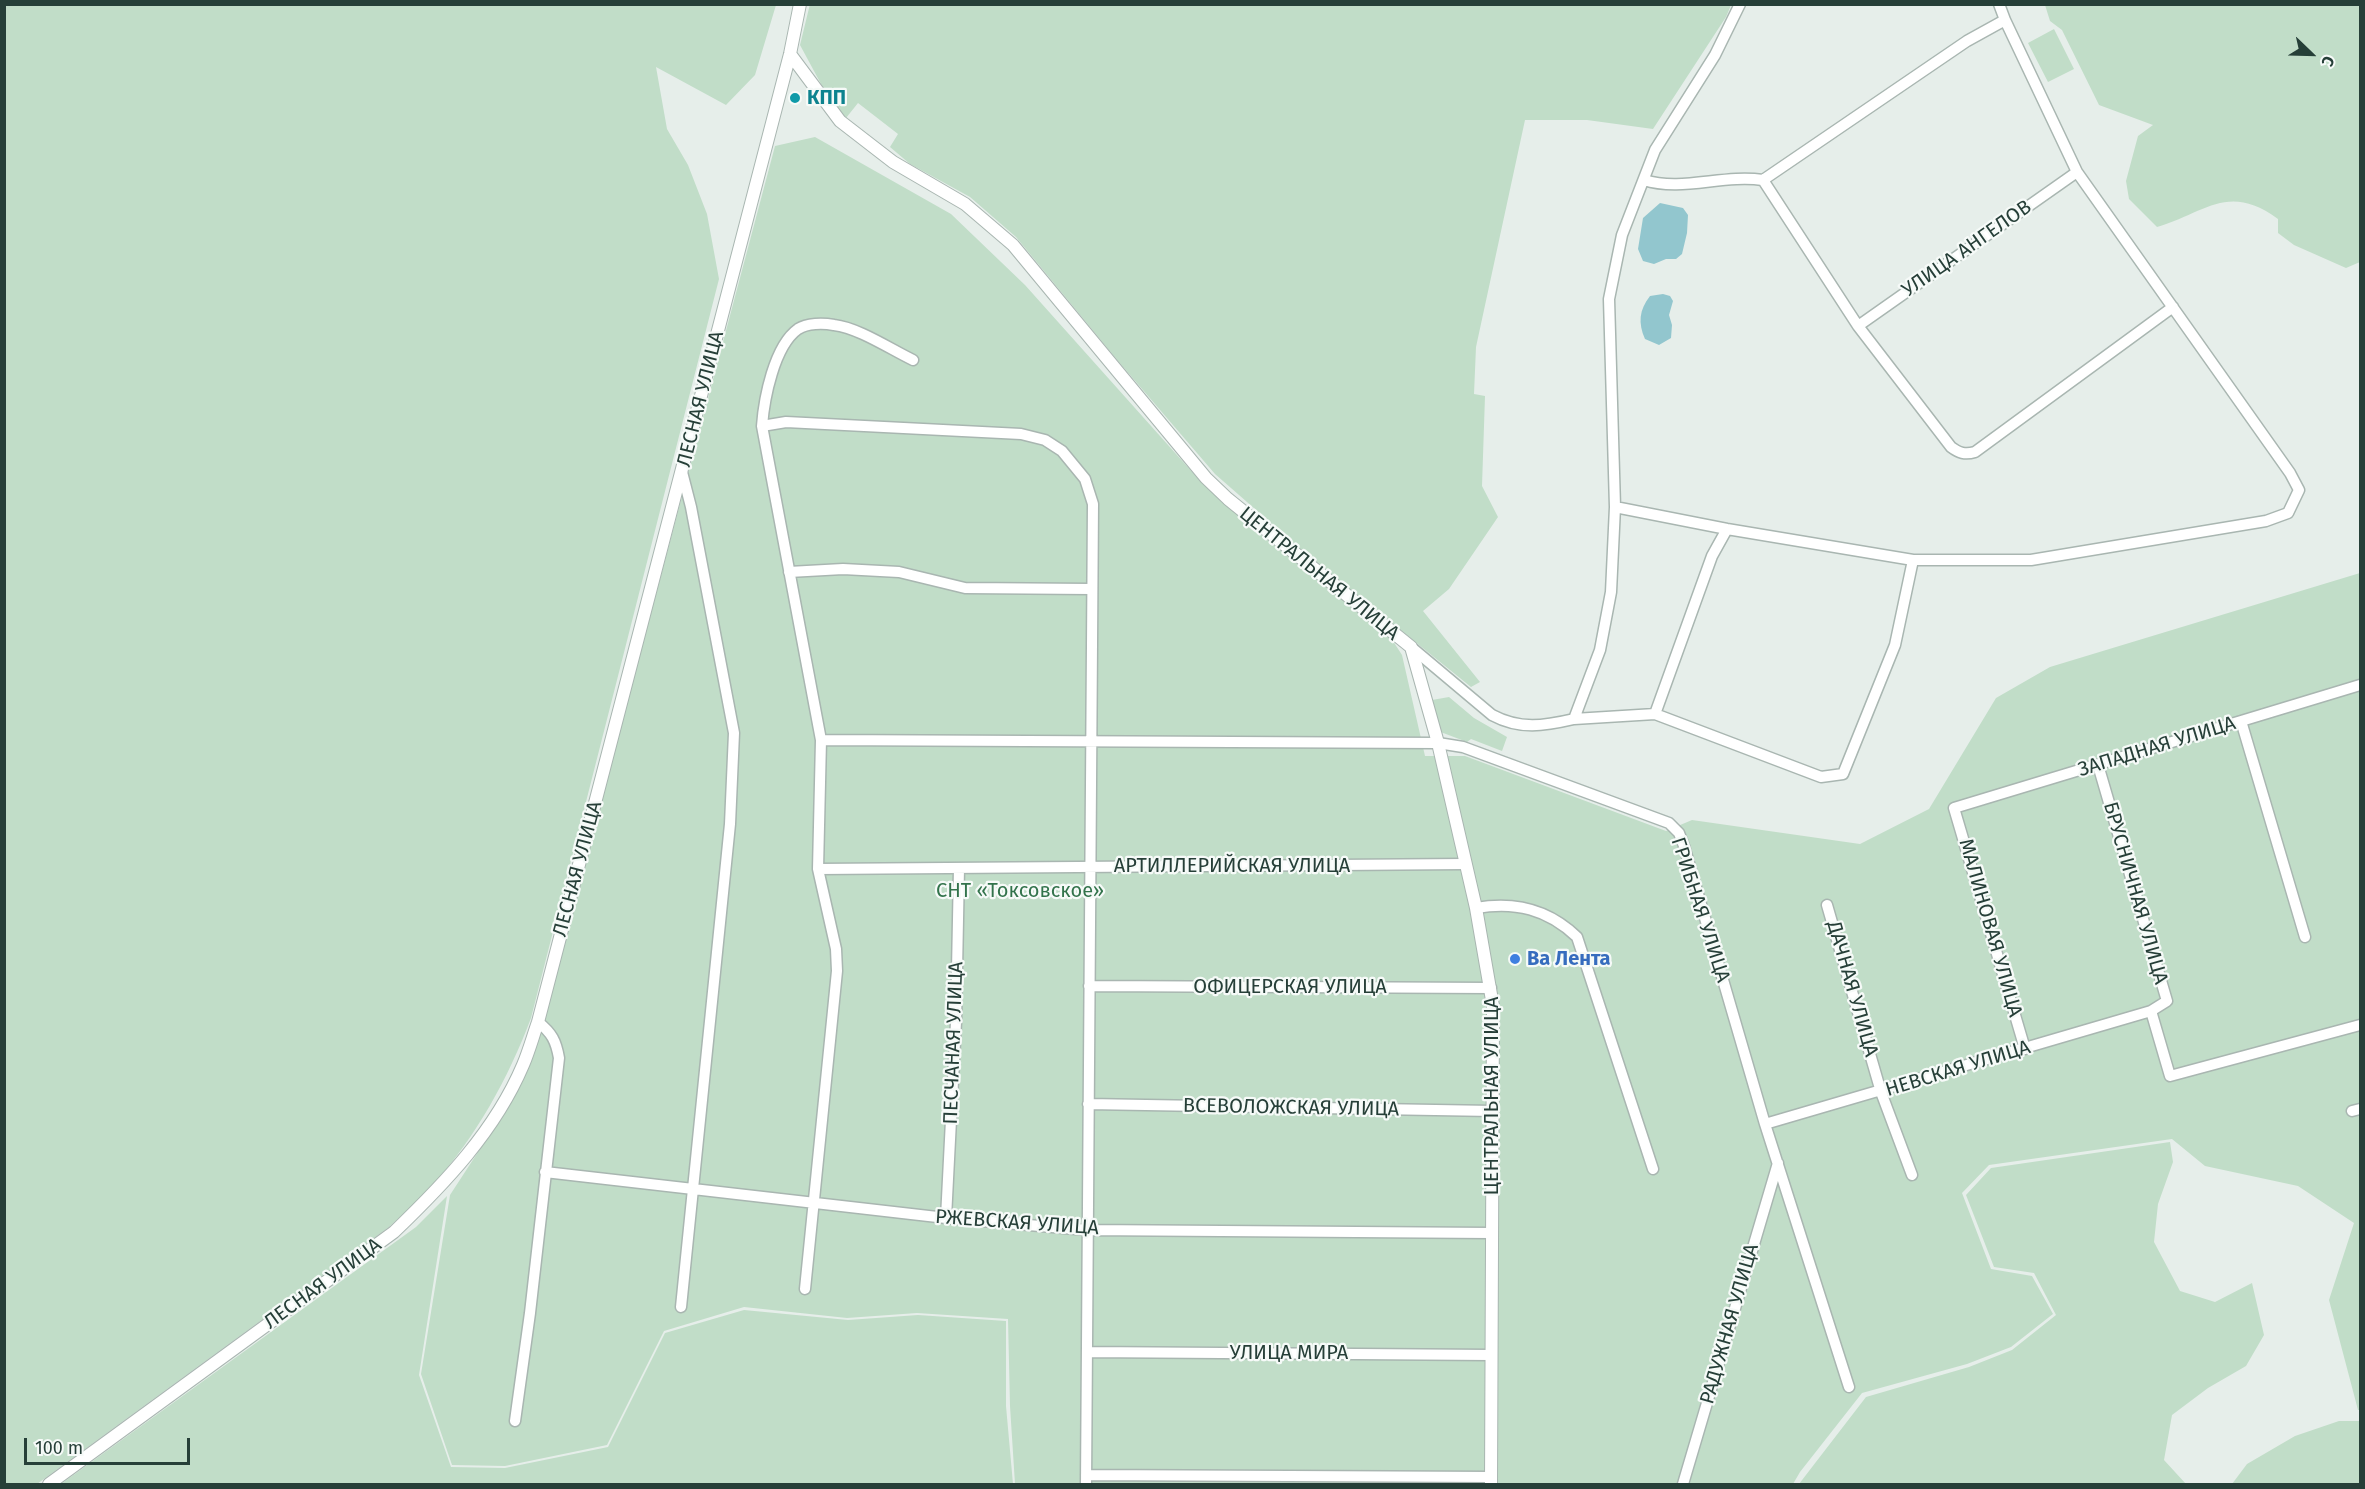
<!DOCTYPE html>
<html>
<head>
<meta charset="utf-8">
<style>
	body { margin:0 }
	#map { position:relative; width:2365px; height:1489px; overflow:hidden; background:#e6eeea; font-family:"Fira Sans",sans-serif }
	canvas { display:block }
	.frame { position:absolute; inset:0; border:6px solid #263f38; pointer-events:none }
	.north { position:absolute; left:2281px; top:24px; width:60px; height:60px; -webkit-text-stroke:4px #f6faf8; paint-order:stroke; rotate:113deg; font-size:16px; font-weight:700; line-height:24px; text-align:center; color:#263f38 }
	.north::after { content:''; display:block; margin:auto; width:21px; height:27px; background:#263f38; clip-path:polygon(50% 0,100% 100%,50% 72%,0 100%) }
	.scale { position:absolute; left:24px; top:1438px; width:166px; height:27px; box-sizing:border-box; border:3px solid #263f38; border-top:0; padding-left:8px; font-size:18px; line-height:21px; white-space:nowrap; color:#263f38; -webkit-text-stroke:4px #f6faf8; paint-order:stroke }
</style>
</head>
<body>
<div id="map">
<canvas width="2365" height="1489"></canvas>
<div class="frame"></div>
<div class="north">С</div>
<div class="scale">100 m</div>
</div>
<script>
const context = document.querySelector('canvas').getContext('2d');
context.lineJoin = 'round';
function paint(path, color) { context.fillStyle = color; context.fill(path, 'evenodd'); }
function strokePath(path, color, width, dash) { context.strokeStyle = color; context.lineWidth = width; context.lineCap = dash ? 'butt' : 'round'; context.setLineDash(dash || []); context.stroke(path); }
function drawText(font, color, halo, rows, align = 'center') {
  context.font = font + ' "Fira Sans",sans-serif'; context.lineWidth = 4.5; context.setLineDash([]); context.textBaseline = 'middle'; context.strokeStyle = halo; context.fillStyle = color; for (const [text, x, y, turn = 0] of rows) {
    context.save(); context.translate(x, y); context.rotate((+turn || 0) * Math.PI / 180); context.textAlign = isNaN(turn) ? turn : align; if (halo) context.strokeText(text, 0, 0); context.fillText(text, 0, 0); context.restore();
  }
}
paint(new Path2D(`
	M 810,4 L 1731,5 L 1726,17 L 1653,129 L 1587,120 L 1525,120 L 1476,347 L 1474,394 L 1485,396 L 1482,486 L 1498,517 L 1449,589 L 1423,611 L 1480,682 L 1471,687 L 1303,551 L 1215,474 L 1118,361 L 1016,237 L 970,197 L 910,164 L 890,147 L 898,134 L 858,103 L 846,118 L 828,97 L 800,45 Z
	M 5,5 L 776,5 L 755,75 L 726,105 L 656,67 L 667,129 L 688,165 L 707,214 L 719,279 L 531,1018 C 508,1079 477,1135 433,1185 C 420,1200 404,1213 389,1227 L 37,1484 L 5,1484 Z
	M 2045,5 L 2360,5 L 2360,262 L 2346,268 L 2294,245 L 2278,233 L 2278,219 C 2228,182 2205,213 2157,227 L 2129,199 L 2126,181 L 2138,136 L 2153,125 L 2099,105 L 2062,30 L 2050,21 Z
	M 2054,29 L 2074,69 L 2048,82 L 2028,43 Z
	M 815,137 L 951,214 L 1025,285 L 1202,483 L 1251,527 L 1391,638 L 1402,655 L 1425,756 L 1465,756 L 1666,831 L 1692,820 L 1860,844 L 1929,809 L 1996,698 L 2050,667 L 2360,573 L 2360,1410 L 2358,1410 L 2329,1300 L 2354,1223 L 2298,1186 L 2205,1166 L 2172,1139 L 1989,1165 L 1962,1193 L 1991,1269 L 2032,1276 L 2053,1314 L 2011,1347 L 1967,1364 L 1862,1393 L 1800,1472 L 1793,1484 L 1015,1484 L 1010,1406 L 1008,1319 L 917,1313 L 847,1318 L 744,1307 L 664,1331 L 607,1445 L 505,1466 L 452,1465 L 421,1374 L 450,1195 L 493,1129 L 543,1020 L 775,146 Z
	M 1449,697 L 1474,718 L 1507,737 L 1502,751 L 1471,739 L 1467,742 L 1438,731 L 1432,700 Z
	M 2170,1142 L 2173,1162 L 2158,1204 L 2154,1242 L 2180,1291 L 2215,1302 L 2252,1283 L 2264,1335 L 2246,1366 L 2208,1388 L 2172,1415 L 2164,1460 L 2186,1484 L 1799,1484 L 1866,1397 L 1969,1367 L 2012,1350 L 2056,1315 L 2034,1273 L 1994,1267 L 1966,1195 L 1991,1168 Z
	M 447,1196 L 419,1375 L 451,1467 L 505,1468 L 608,1447 L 665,1333 L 744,1310 L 848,1320 L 918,1315 L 1006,1321 L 1006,1406 L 1013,1484 L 61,1484 L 416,1227 Z
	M 2339,1421 L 2360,1421 L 2360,1484 L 2232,1484 L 2247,1464 L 2295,1436 Z`), '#c1ddc8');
paint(new Path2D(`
	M 1660,203 L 1683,208 L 1688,215 L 1687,233 L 1682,254 L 1676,259 L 1666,259 L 1654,264 L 1643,261 L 1638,249 L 1643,218 Z
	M 1663,294 L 1670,296 L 1673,301 L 1669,315 L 1672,325 L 1671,338 L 1659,345 L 1645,339 C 1638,323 1639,310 1650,296 Z`), '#92c6ce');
const minor = new Path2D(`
	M 1999,4 L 2005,20 L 1967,41 L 1763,180 L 1858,326 L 1951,447 C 1959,453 1965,455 1975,452 L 2173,307
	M 1644,180 C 1682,192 1723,174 1763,180
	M 1858,326 L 2077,172
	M 762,426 C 764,399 774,346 798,329 C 807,323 823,323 834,325 C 859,328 890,349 913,360
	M 1615,507 L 1727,529 L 1913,560 L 2031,560 L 2266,521 L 2288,513 L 2299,490 L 2290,473 L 2077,172 L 2005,20
	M 789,572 L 843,569 L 899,572 L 965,588 L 1091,589
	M 1411,647 L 1492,715 C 1520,730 1544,726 1574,719 L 1600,650 L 1611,592 L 1615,507 L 1609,299 L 1622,235 L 1655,150 L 1715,55 L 1740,4
	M 1655,714 L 1821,777 L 1843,774 L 1895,645 L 1913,560
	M 1574,719 L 1655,714 L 1712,556 L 1727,529
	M 2241,721 L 2305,937
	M 821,740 L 1438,743 L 1463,747 L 1669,823 L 1679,833 L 1684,846 L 1765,1124 L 1849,1387
	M 818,869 L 1465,864
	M 1827,905 L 1881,1092 L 1912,1175
	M 1476,908 C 1515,901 1548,909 1577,937 L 1653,1169
	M 1089,986 L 1491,988
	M 2151,1011 L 2170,1076 L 2360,1025
	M 2025,1049 L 1954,808 L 2360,685
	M 1088,1104 L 1493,1111
	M 2352,1111 L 2360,1109
	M 1765,1124 L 2151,1011 L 2167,1001 L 2098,765
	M 545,1172 L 946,1218 L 1087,1230 L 1491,1233
	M 946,1218 L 956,1022 L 959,868
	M 805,1289 L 837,971 L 836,949 L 818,869 L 821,740 L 762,426 L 786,422 L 1021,434 L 1045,440 L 1062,451 L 1085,479 L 1093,504 L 1086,1484
	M 681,1307 L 730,824 L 734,733 L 691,507 L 682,472
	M 1087,1352 L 1491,1355
	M 515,1421 L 530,1313 L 559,1058 C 556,1041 552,1033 538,1022
	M 1086,1475 L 1491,1477
	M 1683,1484 L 1778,1163`);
const tertiary = new Path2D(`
	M 790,54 L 840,121 L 893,162 L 965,204 L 1013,245 L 1206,478 L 1228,499 L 1411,647 L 1438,743 L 1476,908 L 1493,1006 L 1491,1484
	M 49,1484 L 394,1232 C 445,1183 495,1131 523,1065 C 529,1051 533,1036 538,1022 L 790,54 L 800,4`);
strokePath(minor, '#a9b6b1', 13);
strokePath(tertiary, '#a9b6b1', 14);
strokePath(minor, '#fff', 10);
strokePath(tertiary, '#fff', 12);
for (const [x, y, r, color] of [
	[795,98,6,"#0f9aa8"],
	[1515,959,6,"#3f7fe0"]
]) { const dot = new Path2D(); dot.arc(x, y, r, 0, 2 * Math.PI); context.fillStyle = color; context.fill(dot); strokePath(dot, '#f6faf8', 2); }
drawText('bold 20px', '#0d838f', '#f6faf8', [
	["КПП",807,98]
], 'left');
drawText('20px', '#263f38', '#f6faf8', [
	["УЛИЦА АНГЕЛОВ",1967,249,-35],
	["ЛЕСНАЯ УЛИЦА",701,399,-76],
	["ЦЕНТРАЛЬНАЯ УЛИЦА",1319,574,39],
	["ЗАПАДНАЯ УЛИЦА",2157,747,-17],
	["АРТИЛЛЕРИЙСКАЯ УЛИЦА",1232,866],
	["ЛЕСНАЯ УЛИЦА",578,869,-75],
	["БРУСНИЧНАЯ УЛИЦА",2135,893,74],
	["ГРИБНАЯ УЛИЦА",1700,910,72],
	["МАЛИНОВАЯ УЛИЦА",1990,928,74],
	["ОФИЦЕРСКАЯ УЛИЦА",1290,987],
	["ДАЧНАЯ УЛИЦА",1852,989,74],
	["ПЕСЧАНАЯ УЛИЦА",954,1043,-88],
	["НЕВСКАЯ УЛИЦА",1958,1069,-17],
	["ЦЕНТРАЛЬНАЯ УЛИЦА",1492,1096,-90],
	["ВСЕВОЛОЖСКАЯ УЛИЦА",1291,1108,1],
	["РЖЕВСКАЯ УЛИЦА",1017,1223,4],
	["ЛЕСНАЯ УЛИЦА",323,1284,-36],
	["РАДУЖНАЯ УЛИЦА",1730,1324,-74],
	["УЛИЦА МИРА",1289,1353]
]);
drawText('20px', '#32734b', '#f6faf8', [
	["СНТ «Токсовское»",1020,891]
]);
drawText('bold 20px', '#366cbe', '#f6faf8', [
	["Ва Лента",1527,959]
], 'left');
</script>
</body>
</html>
